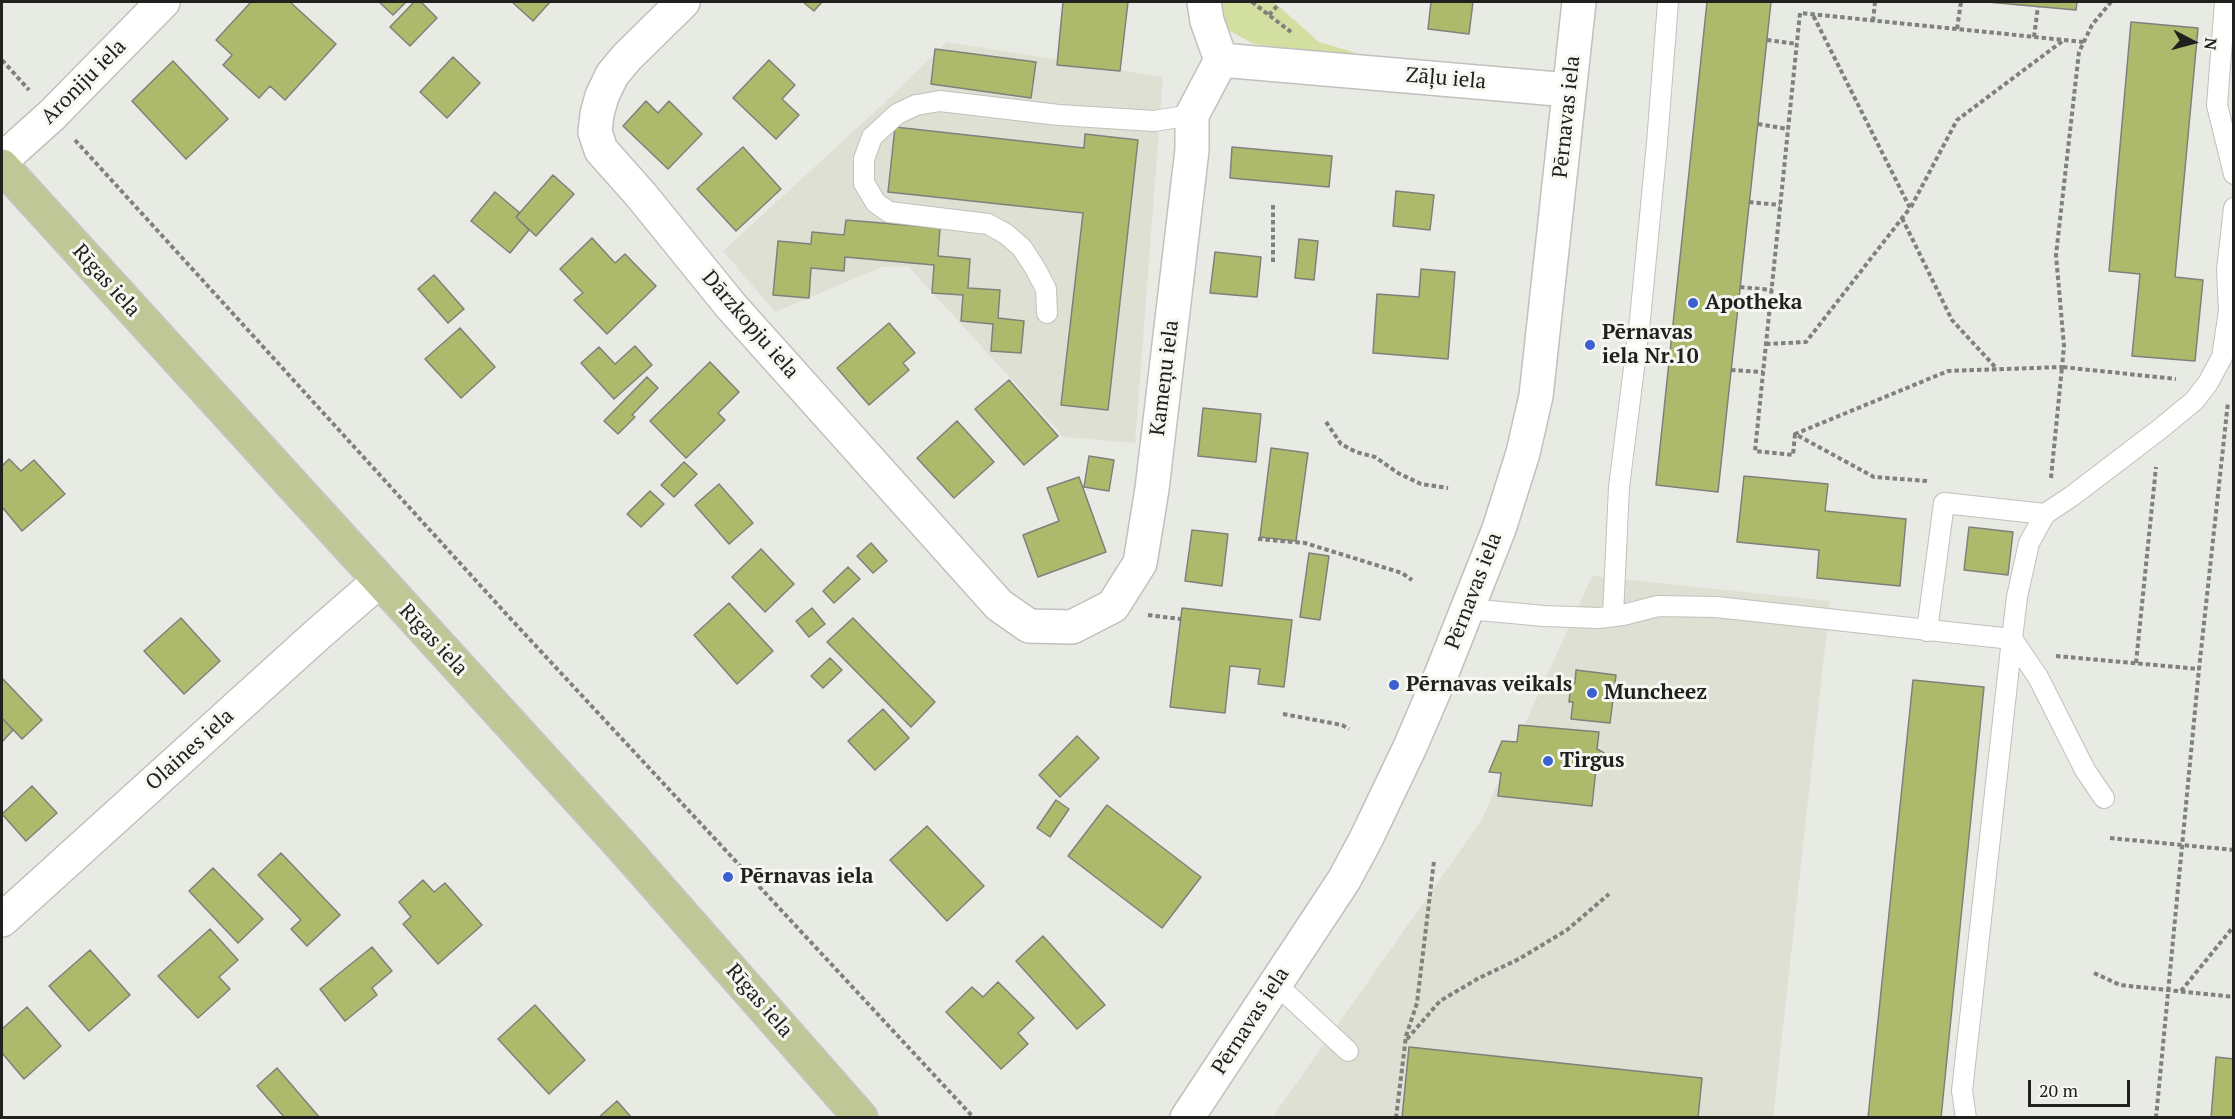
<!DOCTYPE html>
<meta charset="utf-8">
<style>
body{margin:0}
#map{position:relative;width:2235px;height:1119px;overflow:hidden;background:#e8eae4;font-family:"PT Serif",serif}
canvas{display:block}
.frame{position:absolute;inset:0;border:3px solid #20211f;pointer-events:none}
.north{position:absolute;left:2163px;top:12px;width:60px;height:60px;-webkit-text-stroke:4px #f6f7f1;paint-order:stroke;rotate:96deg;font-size:16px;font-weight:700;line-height:24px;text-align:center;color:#20211f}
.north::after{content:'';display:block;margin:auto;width:21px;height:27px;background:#20211f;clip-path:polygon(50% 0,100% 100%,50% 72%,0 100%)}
.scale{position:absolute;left:2028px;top:1080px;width:102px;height:27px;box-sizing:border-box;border:3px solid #20211f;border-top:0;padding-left:8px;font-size:18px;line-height:21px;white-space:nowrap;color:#20211f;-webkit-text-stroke:4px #f6f7f1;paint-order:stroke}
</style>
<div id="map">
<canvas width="2235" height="1119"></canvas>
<div class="frame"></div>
<div class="north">N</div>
<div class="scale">20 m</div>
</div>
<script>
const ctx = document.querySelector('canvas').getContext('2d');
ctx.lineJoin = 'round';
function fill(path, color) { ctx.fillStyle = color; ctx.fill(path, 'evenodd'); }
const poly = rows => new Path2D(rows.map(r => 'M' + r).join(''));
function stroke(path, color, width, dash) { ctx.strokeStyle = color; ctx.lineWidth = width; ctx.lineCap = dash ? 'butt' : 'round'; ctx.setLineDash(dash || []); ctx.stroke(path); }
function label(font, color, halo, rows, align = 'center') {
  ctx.font = font + ' "PT Serif",serif'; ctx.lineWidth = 6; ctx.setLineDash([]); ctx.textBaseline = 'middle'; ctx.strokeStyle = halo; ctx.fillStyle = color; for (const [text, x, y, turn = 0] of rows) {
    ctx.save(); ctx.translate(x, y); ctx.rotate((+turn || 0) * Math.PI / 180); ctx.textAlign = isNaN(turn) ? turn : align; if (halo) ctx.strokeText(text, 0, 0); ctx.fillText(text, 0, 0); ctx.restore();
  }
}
fill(poly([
 [947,42,1163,77,1135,443,1064,437,908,266,882,267,775,312,723,251,881,106],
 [1592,576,1830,601,1773,1117,1272,1118,1481,821]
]), '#dde0d3');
fill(poly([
 [1216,2,1274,2,1319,42,1356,53,1342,56,1254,44,1230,31,1219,17]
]), '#d3dea1');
const building = poly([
 [251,2,290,2,336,44,285,100,270,86,259,98,223,65,232,55,216,40,251,2],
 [379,2,406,2,393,15,379,2],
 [414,2,421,2,437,18,410,46,390,27,414,2],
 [512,2,550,2,533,21,512,2],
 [803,2,822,2,814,11,803,2],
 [1063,2,1128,2,1120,71,1057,65,1063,2],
 [1431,2,1473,2,1469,34,1428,29,1431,2],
 [1707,2,1771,2,1718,492,1656,485,1707,2],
 [1987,2,2077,2,2076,10,1987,2],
 [2131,22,2198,28,2175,277,2203,280,2195,361,2132,356,2140,274,2109,271,2131,22],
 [935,49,1036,62,1031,98,931,84,935,49],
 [453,57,480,83,447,118,420,92,453,57],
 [769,60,795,85,782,99,799,115,776,139,733,98,769,60],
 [173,61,228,119,186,159,132,101,173,61],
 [646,101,658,113,669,101,702,134,668,169,623,126,646,101],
 [895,127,1084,148,1085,134,1138,140,1108,410,1061,405,1083,213,888,192,895,127],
 [743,147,781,189,736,231,697,189,743,147],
 [1232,147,1332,156,1329,187,1230,178,1232,147],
 [553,175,574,194,536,236,516,217,553,175],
 [1396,191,1434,195,1430,230,1393,226,1396,191],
 [495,192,520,213,516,217,529,230,510,253,471,221,495,192],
 [846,220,940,228,938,256,970,259,968,288,1000,290,998,318,1024,321,1021,353,991,351,993,324,961,321,963,295,932,293,934,265,845,257,844,271,811,268,809,298,773,295,778,241,811,244,812,232,844,235,846,220],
 [592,238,615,263,625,254,656,286,607,334,574,300,583,293,560,269,592,238],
 [1299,239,1318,241,1314,280,1295,278,1299,239],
 [1215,252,1261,257,1257,297,1210,293,1215,252],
 [1421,269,1455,272,1448,359,1373,353,1377,294,1419,297,1421,269],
 [434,275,464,309,448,323,418,289,434,275],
 [889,323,915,353,903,363,909,370,869,405,837,368,889,323],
 [460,328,495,367,461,398,425,359,460,328],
 [635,346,652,365,614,399,581,363,599,347,615,364,635,346],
 [710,362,739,392,718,413,725,420,686,458,650,421,710,362],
 [647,377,658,388,632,415,635,417,618,434,604,421,647,377],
 [1009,380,1058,436,1024,465,975,409,1009,380],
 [1203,408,1261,414,1256,462,1198,456,1203,408],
 [957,421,994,462,954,498,917,458,957,421],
 [1271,448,1308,453,1296,541,1260,537,1271,448],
 [1089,456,1114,460,1109,491,1084,487,1089,456],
 [9,459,21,471,34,460,65,494,22,531,2,507,2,466,9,459],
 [684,462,697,474,674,497,661,485,684,462],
 [1744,476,1828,484,1825,511,1906,519,1900,586,1817,578,1819,550,1737,542,1744,476],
 [1079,477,1106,552,1038,577,1023,535,1059,521,1047,488,1079,477],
 [719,484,753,523,729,544,695,505,719,484],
 [650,491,664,504,641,527,627,514,650,491],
 [1969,527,2013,532,2008,575,1964,570,1969,527],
 [1192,530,1228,534,1222,586,1185,581,1192,530],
 [871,543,887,561,873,573,857,556,871,543],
 [761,549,794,584,765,612,732,577,761,549],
 [1309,553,1329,556,1320,620,1300,617,1309,553],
 [848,567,860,579,834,603,823,591,848,567],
 [729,603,773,651,737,684,694,635,729,603],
 [812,608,825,624,809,637,796,621,812,608],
 [1182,608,1292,620,1284,687,1258,684,1260,669,1230,666,1225,713,1170,707,1182,608],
 [181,618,220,661,184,694,144,651,181,618],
 [853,618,935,702,911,727,827,642,853,618],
 [830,658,842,670,823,688,811,676,830,658],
 [1576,670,1616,675,1610,723,1571,719,1573,702,1569,702,1571,683,1575,683,1576,670],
 [2,678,42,720,22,739,2,718,2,678],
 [1913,680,1984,687,1941,1118,1868,1118,1913,680],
 [883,709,909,738,875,770,848,741,883,709],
 [2,718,13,730,2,742,2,718],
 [1519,725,1599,732,1597,749,1604,753,1602,768,1596,769,1592,806,1498,796,1501,773,1489,772,1502,741,1517,742,1519,725],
 [1077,736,1099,758,1060,797,1039,775,1077,736],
 [32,786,57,813,26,841,2,814,32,786],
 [1056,800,1069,809,1050,837,1037,828,1056,800],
 [1107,805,1201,877,1162,928,1068,856,1107,805],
 [927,826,984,886,947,921,890,860,927,826],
 [281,853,340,915,307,946,291,929,301,920,258,875,281,853],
 [213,868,263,919,238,943,189,891,213,868],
 [423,880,434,892,445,883,482,925,438,964,403,924,411,917,399,902,423,880],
 [210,929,238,960,219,977,230,989,198,1018,158,976,210,929],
 [1043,936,1105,1005,1077,1029,1016,961,1043,936],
 [372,947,392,971,372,988,377,995,345,1021,320,989,372,947],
 [90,950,130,995,89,1031,49,986,90,950],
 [998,982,1034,1018,1018,1033,1028,1044,1001,1069,946,1012,972,987,983,997,998,982],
 [535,1005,585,1060,549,1094,498,1039,535,1005],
 [27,1007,61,1046,24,1079,2,1053,2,1029,27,1007],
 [1409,1047,1702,1078,1698,1118,1402,1118,1409,1047],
 [2216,1057,2234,1059,2234,1118,2211,1118,2216,1057],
 [277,1068,320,1118,285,1118,257,1086,277,1068],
 [617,1101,632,1118,598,1118,617,1101]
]);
fill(building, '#aeba6b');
stroke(building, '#7f807b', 1.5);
const service = poly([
 [2225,2,2217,105,2234,174],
 [1047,313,1046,289,1035,268,1022,248,1006,234,988,224,889,212,876,203,864,183,864,159,872,137,897,114,916,105,940,101,1059,115,1154,121,1192,115],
 [1468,609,1544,616,1599,618,1623,615,1658,606,1716,607,2012,639,1962,1091,1966,1118],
 [1613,616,1619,487,1640,320,1657,143,1668,2],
 [1927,631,1944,503,2045,514],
 [2104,798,2085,770,2038,677,2012,639,2017,597,2029,543,2045,514,2072,496,2160,429,2194,401,2208,383,2222,357,2229,311,2227,270,2234,208],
 [1275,983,1348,1051]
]);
const minor = poly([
 [683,2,627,57,612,75,602,96,597,114,595,132,601,150,641,195,731,306,999,605,1029,626,1072,627,1113,606,1140,563,1152,489,1192,150,1192,115,1221,60,1207,21,1204,2],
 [1221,60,1569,90],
 [2,160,52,115,163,2],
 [2,920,318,634,379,581],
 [1187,1118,1344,880,1366,839,1410,747,1441,675,1499,529,1523,453,1536,396,1579,2]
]);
const primary = poly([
 [2,166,620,844,861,1118]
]);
stroke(service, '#c0c1bc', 22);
stroke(minor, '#c0c1bc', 36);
stroke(primary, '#c5c5c5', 36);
stroke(poly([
 [1252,2,1291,32],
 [1269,15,1278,5],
 [1873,21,1875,2],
 [1957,29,1961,2],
 [2034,37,2038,6],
 [1767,40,1797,44],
 [2,60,29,90],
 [1758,124,1788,129],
 [75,140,509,617,974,1118],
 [1749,202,1780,205],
 [1273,205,1273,264],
 [1911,207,1957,120,2064,40],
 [1902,218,1952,320,1997,369],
 [1740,287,1772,290],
 [1766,344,1806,342,1910,208,1813,15],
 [1731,370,1763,372],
 [1326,422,1341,444,1356,452,1375,457,1398,473,1421,484,1448,488],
 [1795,434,1793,455,1755,451,1800,13,2084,42],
 [2051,478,2062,367,2176,379],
 [1927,481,1874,477,1795,434,1948,371,2062,367,2064,346,2056,255,2079,52,2092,25,2111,2],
 [1258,539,1305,543,1402,573,1412,580],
 [1148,615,1180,619],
 [2056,656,2199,669],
 [2136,663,2156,467],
 [1283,714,1342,725,1349,729],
 [2110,838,2234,850],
 [2094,973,2120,985,2234,997],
 [2181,991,2234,926],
 [1407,1039,1440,1001,1479,978,1519,959,1567,930,1609,894],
 [1396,1118,1406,1036,1417,1003,1434,861],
 [2156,1118,2199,669,2228,402]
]), '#7f817d', 4, [4.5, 3]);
stroke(service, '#fff', 20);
stroke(minor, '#fff', 33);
stroke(primary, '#c0c796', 33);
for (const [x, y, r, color] of [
 [1693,303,6,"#3a60d1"],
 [1590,345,6,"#3a60d1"],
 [1394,685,6,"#3a60d1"],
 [1592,693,6,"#3a60d1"],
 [1548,761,6,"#3a60d1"],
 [728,877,6,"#3a60d1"]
]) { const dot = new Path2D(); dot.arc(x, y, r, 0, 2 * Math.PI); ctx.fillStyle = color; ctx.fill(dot); stroke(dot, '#f6f7f1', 2); }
label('21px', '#20211f', '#f6f7f1', [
 ["Zāļu iela",1446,79,5],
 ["Aroniju iela",84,82,-45],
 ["Pērnavas iela",1567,117,-84],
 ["Rīgas iela",106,281,48],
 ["Dārzkopju iela",750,325,49],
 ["Kameņu iela",1165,378,-83],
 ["Pērnavas iela",1474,591,-69],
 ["Rīgas iela",433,640,47],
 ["Olaines iela",190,750,-42],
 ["Rīgas iela",759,1001,49],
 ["Pērnavas iela",1251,1021,-57]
]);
label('bold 21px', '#20211f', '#f6f7f1', [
 ["Apotheka",1705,303],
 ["Pērnavas",1602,333],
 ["iela Nr.10",1602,357],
 ["Pērnavas veikals",1406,685],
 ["Muncheez",1604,693],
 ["Tirgus",1560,761],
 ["Pērnavas iela",740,877]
], 'left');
</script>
